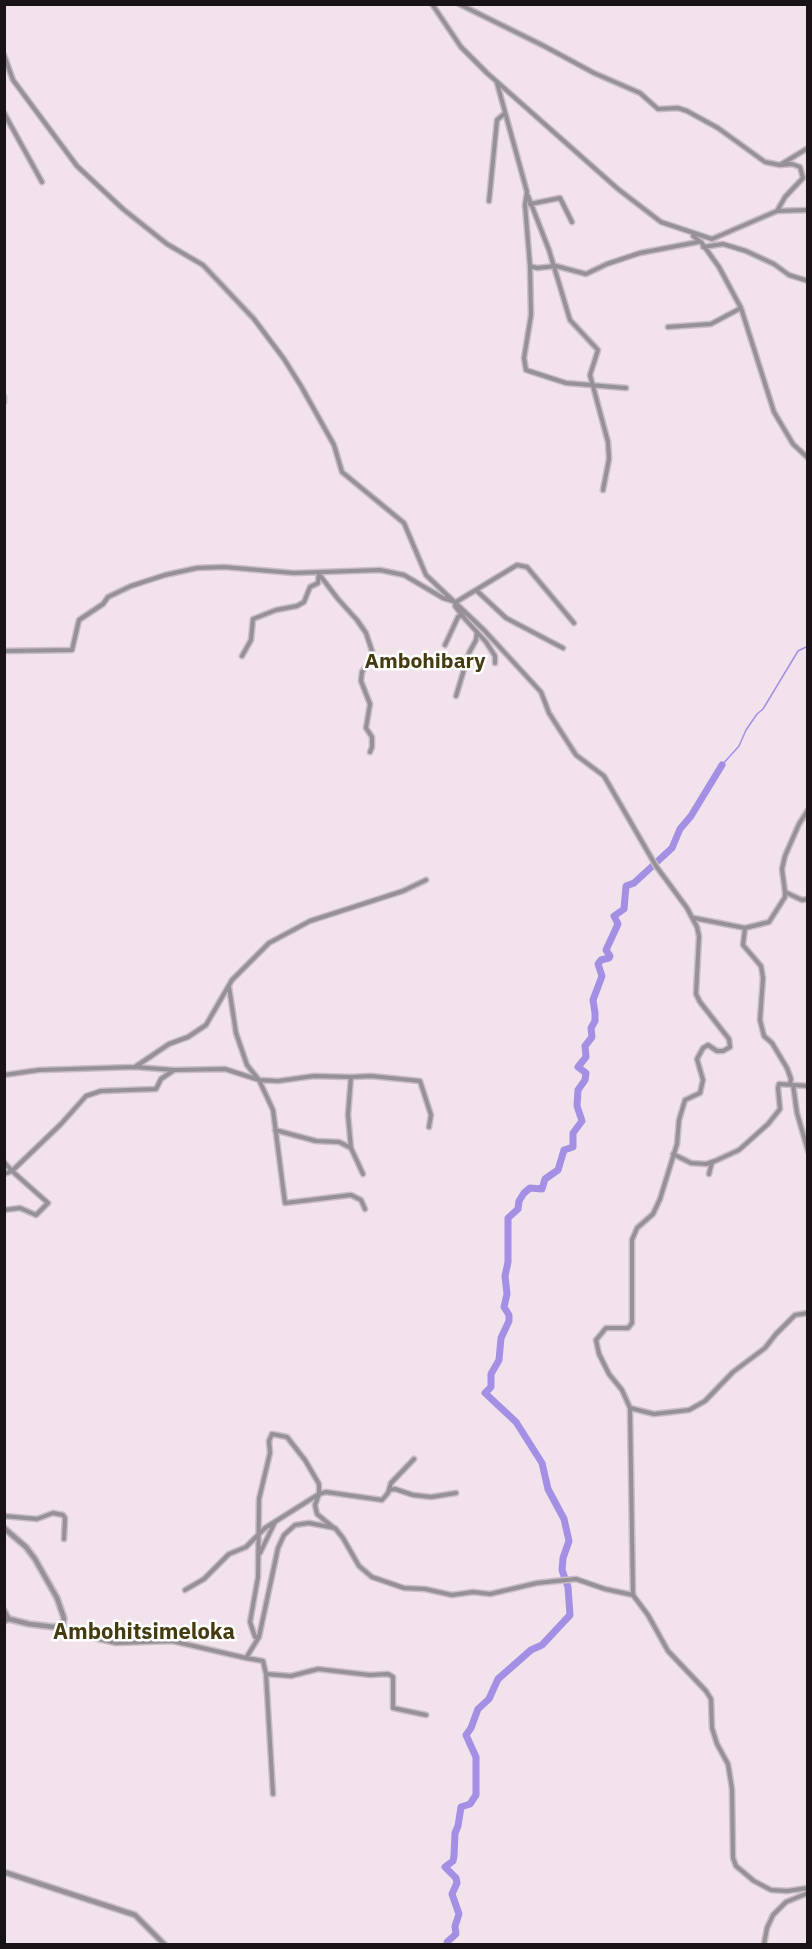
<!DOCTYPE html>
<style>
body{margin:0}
#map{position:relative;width:812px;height:1949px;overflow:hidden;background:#f1e2eb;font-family:"IBM Plex Sans",sans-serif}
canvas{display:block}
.frame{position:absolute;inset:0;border:6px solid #181317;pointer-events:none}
</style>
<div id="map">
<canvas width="812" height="1949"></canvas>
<div class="frame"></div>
</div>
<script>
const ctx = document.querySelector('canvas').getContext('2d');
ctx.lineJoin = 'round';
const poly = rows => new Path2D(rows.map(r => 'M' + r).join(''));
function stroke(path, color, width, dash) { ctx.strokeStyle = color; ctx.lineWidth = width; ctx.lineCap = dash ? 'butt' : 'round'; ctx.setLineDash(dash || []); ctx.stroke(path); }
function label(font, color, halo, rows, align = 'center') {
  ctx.font = font + ' "IBM Plex Sans",sans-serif'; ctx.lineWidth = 5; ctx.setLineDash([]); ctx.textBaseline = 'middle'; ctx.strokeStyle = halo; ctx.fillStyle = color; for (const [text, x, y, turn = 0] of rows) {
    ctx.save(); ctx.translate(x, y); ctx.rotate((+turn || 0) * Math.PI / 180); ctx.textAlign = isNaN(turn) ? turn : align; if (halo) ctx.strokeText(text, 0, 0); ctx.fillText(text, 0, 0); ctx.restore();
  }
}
stroke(poly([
 [722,765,739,746,746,730,757,714,763,709,798,651,808,646]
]), '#a390e5', 1.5);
stroke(poly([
 [448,1944,447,1942,456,1934,455,1926,459,1914,452,1894,457,1883,456,1878,445,1867,453,1861,454,1856,455,1833,458,1826,461,1807,470,1804,476,1795,476,1757,466,1735,471,1728,478,1709,489,1699,498,1679,531,1650,542,1645,570,1615,568,1587,562,1570,563,1558,569,1541,564,1519,548,1489,542,1463,516,1422,485,1393,491,1387,491,1374,499,1360,501,1338,509,1321,509,1315,504,1307,507,1294,505,1276,508,1262,508,1218,518,1209,519,1201,524,1193,530,1188,542,1189,545,1179,558,1170,564,1150,573,1147,573,1133,582,1121,577,1106,578,1090,585,1080,586,1073,578,1067,586,1057,585,1046,592,1037,591,1028,595,1021,595,1013,593,1000,602,976,598,964,601,960,609,958,610,956,606,950,618,924,614,916,624,909,626,886,634,883,672,848,680,829,691,816,722,765]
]), '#a390e5', 7);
const minor = poly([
 [432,4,461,47,487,73,618,189,661,222,712,239,777,211,785,197,803,178,800,167,792,164,780,165],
 [459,4,544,46,594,73,640,93,658,109,678,108,687,111,718,128,765,162,780,165,808,148],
 [4,55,13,80,77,166,123,209,167,244,203,265,254,319,284,359,301,386,334,445,342,472,404,523,426,575,484,630,541,692,549,713,576,755,604,776,656,866,687,908,697,927,699,936,696,994,700,1002,729,1039,730,1047,723,1051,717,1051,708,1045,703,1048,697,1059,703,1080,700,1093,685,1100,679,1120,677,1144,660,1199,653,1214,637,1228,632,1240,632,1323,628,1328,606,1328,596,1340,599,1354,609,1374,622,1390,630,1408,633,1595,648,1615,668,1651,706,1691,711,1699,712,1728,717,1744,728,1764,732,1789,733,1858,736,1866,754,1881,771,1890,787,1891,808,1888],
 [497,83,527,192,525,205,530,266,531,315,524,358,526,370,566,383,626,388],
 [4,113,42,182],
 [528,196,549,250,570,320,598,350,590,375,608,442,609,459,603,490],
 [489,201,497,120,504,114],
 [530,204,560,198,572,222],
 [777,211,808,210],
 [693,236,701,242,719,267,741,308,774,412,793,444,808,458],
 [703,247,723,244,746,251,774,264,789,275,808,281],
 [530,266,537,268,556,266,586,274,607,264,640,253,698,242],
 [668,327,711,324,741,308],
 [4,397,4,402],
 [319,574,338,599,357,620,366,633,372,651,371,659,362,672,361,681,370,704,366,728,372,737,372,747,370,752],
 [476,590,506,618,563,648],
 [456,602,455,606,466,620,486,642,495,656,495,663],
 [445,645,458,617,462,615],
 [4,651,72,650,79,620,103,604,108,597,131,586,165,575,197,568,224,567,294,573,380,570,404,575,443,598,456,602,517,565,527,567,574,623],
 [242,656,251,640,253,619,276,610,297,606,304,602,310,587,318,583,319,573],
 [456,696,469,653,476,640,477,632],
 [785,892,782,869,785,856,799,824,808,810],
 [694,918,745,928,769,922,785,897,785,892,802,900,808,899],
 [745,928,743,945,761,966,763,978,760,1020,764,1036,772,1043,787,1068,791,1079,790,1084],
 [229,987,236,1033,247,1065,259,1080,273,1110,285,1203,351,1195,361,1200,365,1209],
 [135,1067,169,1044,188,1037,206,1025,232,980,269,943,310,921,403,891,426,880],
 [4,1075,39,1070,135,1067,174,1070,225,1069,259,1080,278,1081,314,1076,351,1077],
 [793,1085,797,1113,808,1151],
 [275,1130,316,1141,339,1142,351,1148,363,1174],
 [351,1148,348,1115,351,1077,371,1076,420,1081,431,1115,429,1127],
 [673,1154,691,1163,706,1164,715,1161,739,1150,768,1124,780,1109,778,1088,779,1084,808,1086],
 [4,1162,12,1171,4,1174],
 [709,1174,712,1162],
 [4,1210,20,1208,36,1215,48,1203,12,1171,61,1124,86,1096,101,1091,156,1089,161,1079,174,1070],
 [630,1408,654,1414,689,1410,705,1401,733,1372,765,1348,776,1334,795,1315,808,1313],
 [389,1490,395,1489,413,1495,431,1497,456,1493],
 [4,1516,37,1519,53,1513,63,1515,65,1518,64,1539],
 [260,1553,275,1522],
 [185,1590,204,1579,229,1554,246,1547,265,1528,319,1494,326,1492,382,1500,388,1493,391,1483,414,1459],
 [4,1610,9,1619],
 [63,1625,68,1632,116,1643,172,1641,246,1658,259,1637,278,1548,284,1535,295,1525,309,1523,335,1528,343,1538,359,1566,372,1577,404,1588,425,1589,452,1595,473,1592,490,1594,537,1583,576,1579,605,1589,633,1595],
 [259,1637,255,1637,250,1622,258,1577,259,1499,270,1453,269,1441,272,1434,287,1437,305,1460,319,1484,319,1494,315,1505,317,1514,334,1528],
 [246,1658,263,1661,266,1674,291,1676,318,1669,370,1675,388,1674,393,1677,393,1708,426,1715],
 [266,1674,273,1794],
 [764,1944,767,1928,773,1915,786,1902,808,1893]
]);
const tertiary = poly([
 [4,1528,26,1547,35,1559,57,1598,64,1618,63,1625,54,1627,29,1624,9,1619,4,1621],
 [4,1872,135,1915,164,1944]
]);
stroke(minor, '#cabdc5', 7);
stroke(tertiary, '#cabdc5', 8);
stroke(minor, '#959197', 4);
stroke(tertiary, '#959197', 4.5);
label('bold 21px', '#443b11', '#fff', [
 ["Ambohibary",425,662]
]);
label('bold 22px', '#443b11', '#fff', [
 ["Ambohitsimeloka",144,1633]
]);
</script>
